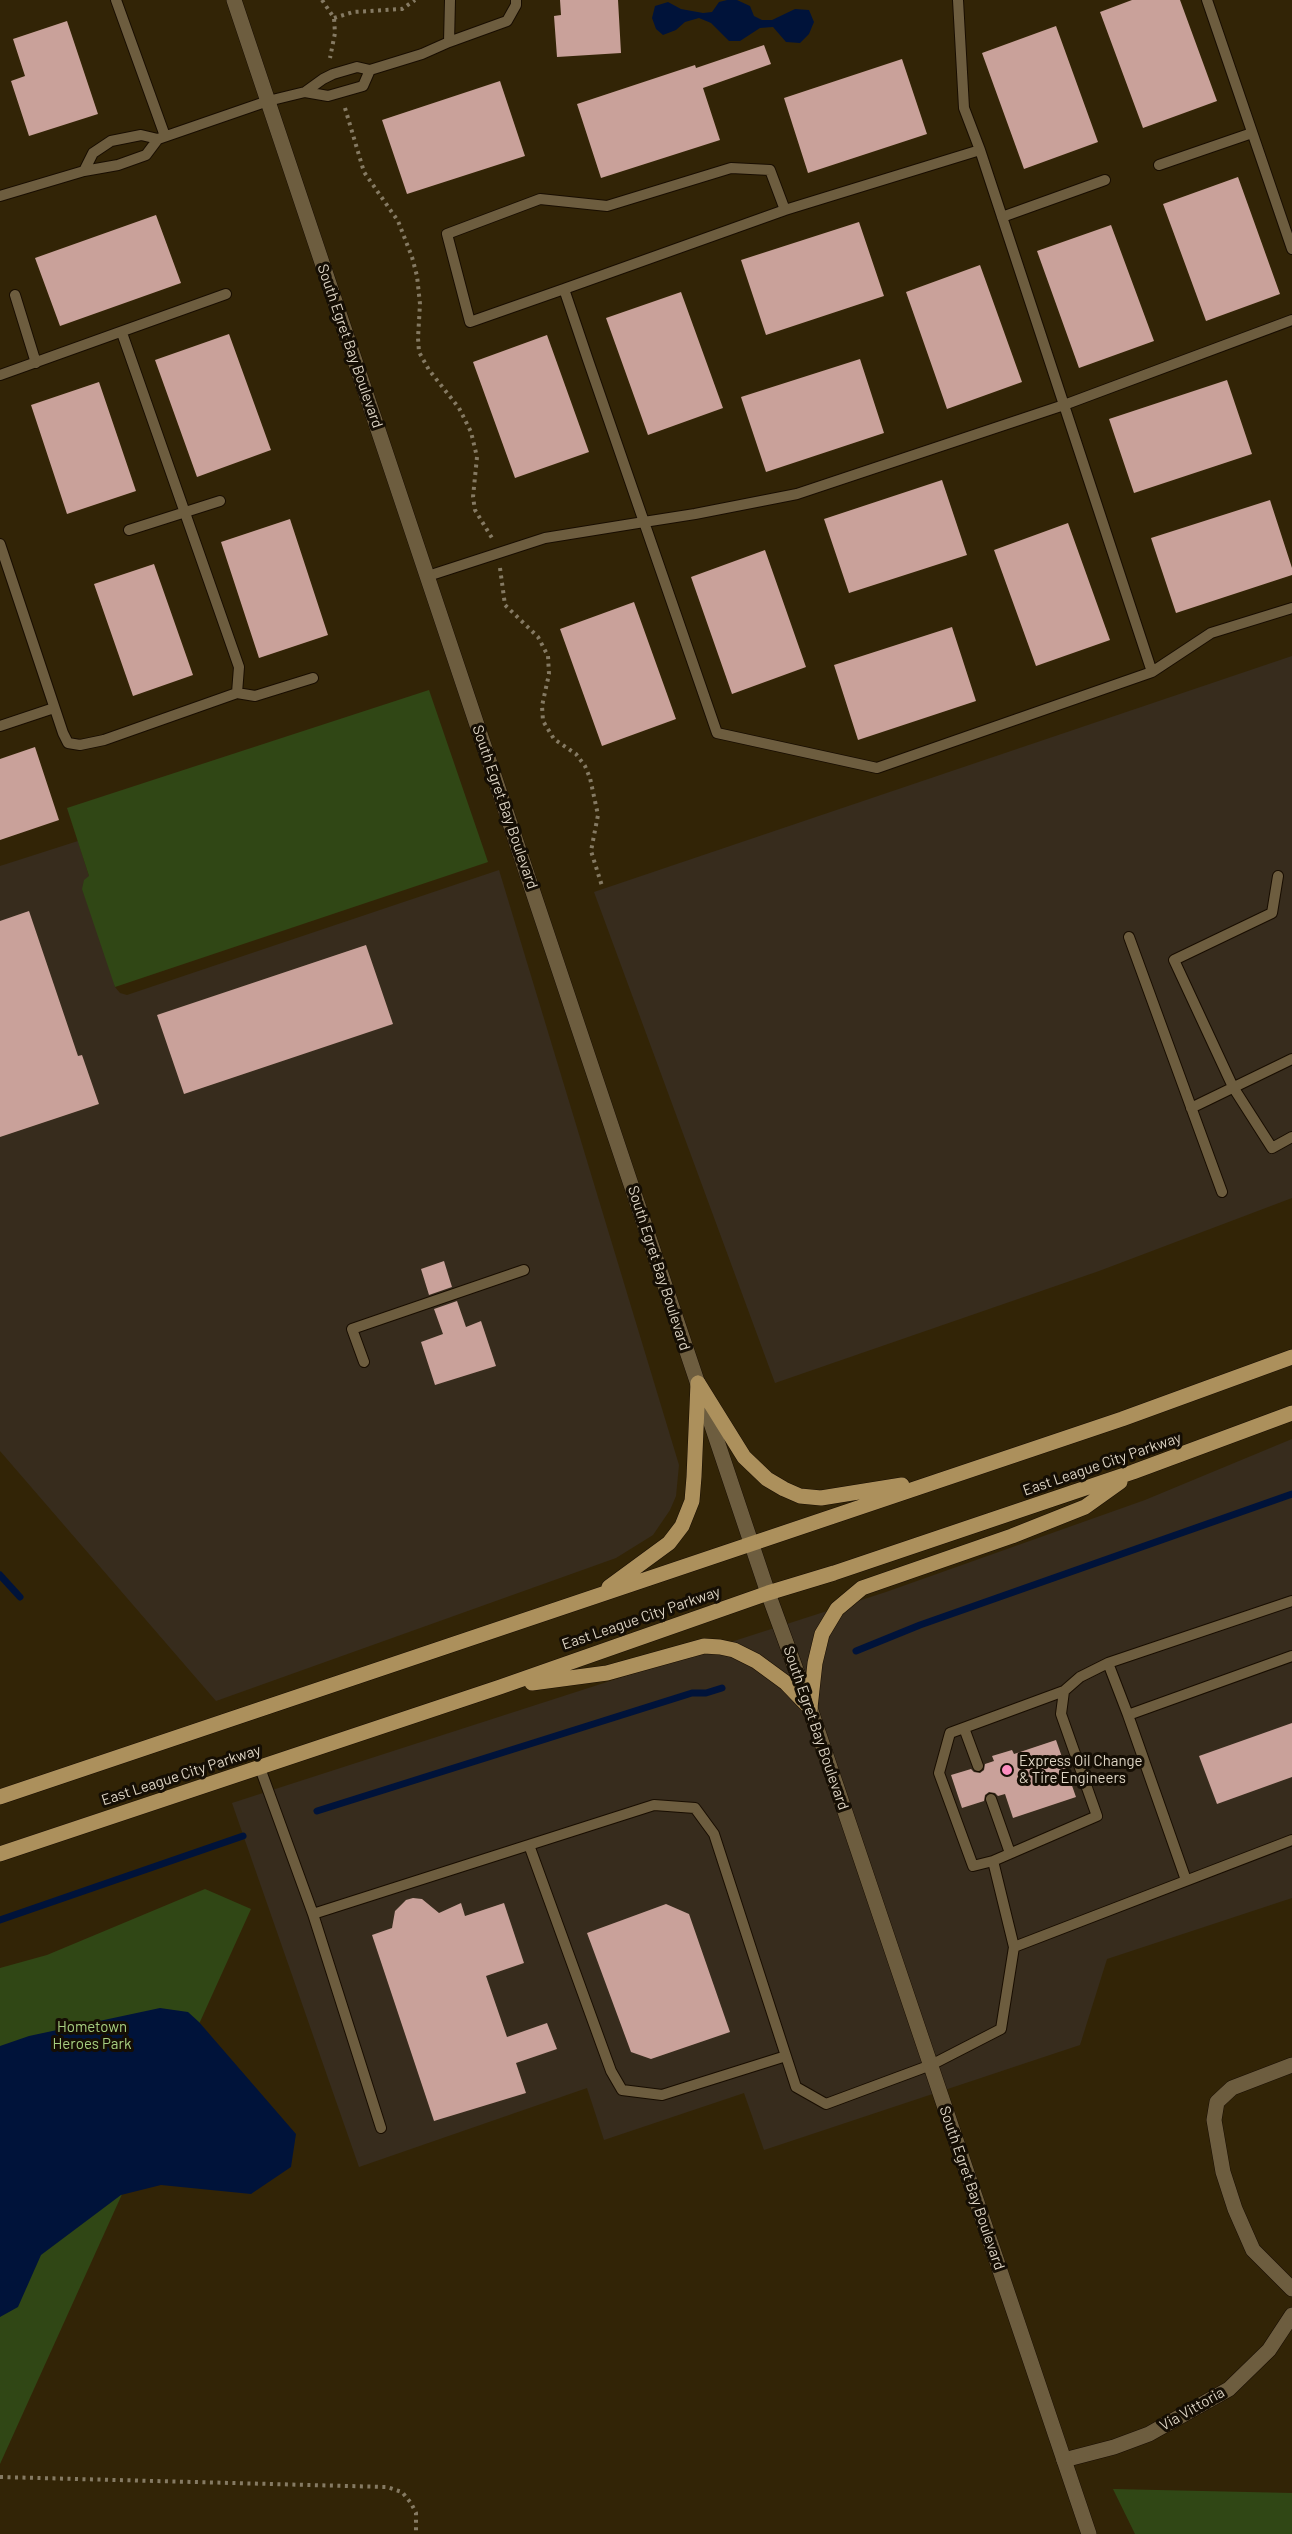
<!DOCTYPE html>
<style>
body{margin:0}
canvas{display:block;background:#322406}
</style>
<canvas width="1292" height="2534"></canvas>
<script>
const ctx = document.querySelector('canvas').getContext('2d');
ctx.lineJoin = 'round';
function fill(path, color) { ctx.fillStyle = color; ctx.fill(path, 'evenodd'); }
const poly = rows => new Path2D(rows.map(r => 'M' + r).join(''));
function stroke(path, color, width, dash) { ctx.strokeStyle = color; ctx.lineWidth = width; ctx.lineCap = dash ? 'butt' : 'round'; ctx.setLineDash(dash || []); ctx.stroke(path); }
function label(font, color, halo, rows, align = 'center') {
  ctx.font = font + ' Barlow,sans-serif'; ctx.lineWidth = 6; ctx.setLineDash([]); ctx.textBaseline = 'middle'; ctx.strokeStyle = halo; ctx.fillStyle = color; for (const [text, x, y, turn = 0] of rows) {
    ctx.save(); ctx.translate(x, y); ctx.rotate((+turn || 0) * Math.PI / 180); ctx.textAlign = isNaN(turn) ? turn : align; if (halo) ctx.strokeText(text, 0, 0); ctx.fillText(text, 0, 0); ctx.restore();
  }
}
fill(poly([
 [1292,656,1292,1198,1099,1271,775,1383,594,892],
 [78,841,89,876,115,987,120,993,127,995,499,870,679,1465,676,1496,670,1510,653,1535,616,1558,216,1701,0,1451,0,866],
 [1292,1439,1292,1898,1107,1959,1080,2045,764,2150,744,2093,604,2140,587,2088,359,2167,232,1803,886,1592,1145,1500]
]), '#372c1d');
fill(poly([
 [429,690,488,862,115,987,82,889,84,880,89,876,67,808],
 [205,1889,251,1909,0,2464,0,1968,47,1955],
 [1113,2489,1292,2493,1292,2534,1135,2534]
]), '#304715');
fill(poly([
 [727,0,737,0,750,6,754,16,762,20,772,20,795,9,809,10,814,22,809,34,800,43,786,42,773,27,760,28,740,41,729,41,711,23,699,18,685,22,676,30,663,35,656,29,652,18,655,6,668,2,681,9,703,13,712,12,719,2],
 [160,2008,188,2012,199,2022,296,2134,291,2167,251,2194,161,2185,121,2195,41,2255,18,2307,0,2317,0,2046,29,2036]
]), '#00133a');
stroke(poly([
 [0,1575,20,1597],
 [856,1651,920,1625,1292,1494],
 [317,1811,692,1693,706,1693,722,1688],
 [0,1920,243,1836]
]), '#00133a', 7);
fill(poly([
 [560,0,618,0,621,53,557,57,554,16,561,15],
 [1132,0,1180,0,1217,101,1143,128,1100,12],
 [67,21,98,114,29,136,11,81,25,76,13,39],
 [1056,26,1098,142,1024,169,982,53],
 [764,45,771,64,703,88,720,140,601,178,577,104,695,65,696,68],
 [902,59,927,134,808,173,784,98],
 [500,81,525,156,407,194,382,120],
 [1238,177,1280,294,1206,321,1163,204],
 [156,215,181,283,60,326,35,258],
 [859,222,884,296,766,335,741,260],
 [1111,225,1154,341,1079,368,1037,251],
 [980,265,1022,382,947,409,906,292],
 [681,292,723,408,648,435,606,318],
 [229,334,271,450,197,477,155,360],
 [547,335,589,452,515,478,473,362],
 [860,359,884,433,766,472,741,397],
 [1227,380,1252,454,1134,493,1109,419],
 [99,382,136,491,67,514,31,405],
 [942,480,967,555,849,593,824,519],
 [1270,500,1292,568,1292,575,1176,613,1151,538],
 [290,519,328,635,259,658,221,542],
 [1068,523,1110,640,1036,666,994,550],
 [765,550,806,667,732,694,691,577],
 [154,564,193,675,133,696,94,584],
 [634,602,676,719,602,746,560,629],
 [952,627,976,701,858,740,834,665],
 [35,747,59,820,0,840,0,759],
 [29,911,78,1056,82,1055,99,1104,0,1137,0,921],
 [366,945,393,1024,184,1094,157,1015],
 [444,1261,452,1287,429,1295,421,1269],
 [457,1301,466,1327,481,1321,496,1366,435,1385,421,1342,443,1334,434,1309],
 [1292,1723,1292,1777,1217,1804,1199,1756],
 [1056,1740,1076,1797,1013,1818,1005,1794,998,1796,995,1793,989,1792,985,1795,984,1801,962,1808,951,1775,971,1769,974,1772,980,1773,984,1770,985,1764,994,1761,992,1756,1012,1750,1014,1754],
 [413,1898,422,1899,439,1913,461,1903,465,1916,504,1903,524,1963,486,1976,507,2037,547,2023,557,2049,516,2063,526,2093,434,2121,372,1935,392,1928,395,1911,406,1900],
 [666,1904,689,1914,730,2032,651,2059,631,2052,587,1933]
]), '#c9a19a');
const service = poly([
 [116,0,165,136],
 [958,0,964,108,980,150],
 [1207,0,1292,249],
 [449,42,507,21,516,5,516,0],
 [305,92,323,79,333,74,357,67,370,70,422,54,449,42,450,0],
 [1159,165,1252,133],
 [84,171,93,153,111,141,141,135,158,139],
 [0,196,84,171,118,165,146,155,158,139,268,101,305,92,328,96,363,86,370,70],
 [1002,217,1105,180],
 [564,289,785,210],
 [15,295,36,363],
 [0,375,226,294],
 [129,530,220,501],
 [0,544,63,733,68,743,80,745,104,740,237,693,239,667,122,333],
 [428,576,545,538,644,522,695,514,797,494,1064,405,980,150,785,210,770,170,731,168,607,206,540,199,447,234,470,322,564,289,588,360,644,522,717,733,877,768,1152,672,1211,633,1292,608],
 [1152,672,1064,405,1292,320],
 [237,693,255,696,313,678],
 [0,726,54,708],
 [1278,876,1272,913,1174,960,1233,1087,1272,1148,1292,1137],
 [1129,937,1222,1192],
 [1191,1108,1292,1059],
 [364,1362,352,1329,524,1270],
 [1108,1663,1128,1715],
 [964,1728,978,1766],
 [260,1768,313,1914,654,1805,695,1808,714,1834,796,2087,826,2104,931,2065,1001,2029,1014,1947,1292,1840],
 [991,1799,1010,1853],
 [529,1845,611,2071,622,2090,662,2095,786,2056],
 [993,1861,973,1866,939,1773,950,1733,1064,1691],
 [1186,1880,1128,1715,1292,1656],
 [313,1914,381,2128],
 [1014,1947,993,1861,1097,1816,1061,1714,1064,1691,1080,1677,1108,1663,1292,1601]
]);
const minor = poly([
 [1292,2065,1232,2088,1217,2102,1214,2120,1223,2172,1235,2209,1253,2250,1292,2289],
 [1064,2460,1114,2447,1149,2434,1229,2389,1269,2350,1292,2315]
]);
const secondary = poly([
 [234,0,768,1593,810,1708,1089,2534]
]);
const primary = poly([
 [698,1383,744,1457,767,1479,784,1489,800,1496,821,1498,902,1485],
 [609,1587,669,1543,682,1526,692,1501,694,1477,698,1383],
 [532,1683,607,1673,704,1646,720,1647,734,1650,756,1661,786,1683,810,1708],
 [810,1708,815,1663,822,1634,837,1609,862,1588,1012,1536,1085,1507,1120,1482],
 [0,1797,1122,1419,1292,1357],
 [0,1854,500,1687,768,1593,834,1573,1133,1472,1292,1413]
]);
stroke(service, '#180d00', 12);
stroke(minor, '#180d00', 16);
stroke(secondary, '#180d00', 16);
stroke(primary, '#180d00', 16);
stroke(poly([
 [322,0,334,18,335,33,330,58],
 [334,18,353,12,402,9,415,0],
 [345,108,364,172,398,221,412,257,417,276,420,304,418,338,419,352,429,370,459,408,471,432,477,457,473,497,475,510,492,538],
 [500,568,505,605,538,637,548,656,549,674,542,706,543,721,554,739,576,754,585,766,590,778,598,815,591,851,602,886],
 [0,2477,387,2487,402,2492,411,2503,416,2513,416,2534]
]), '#857a63', 4, [3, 4.5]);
stroke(service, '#6d5d3f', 10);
stroke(minor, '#6d5d3f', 15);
stroke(secondary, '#6d5d3f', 15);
stroke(primary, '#ac905c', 15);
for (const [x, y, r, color] of [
 [1007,1770,6,"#fd8ec0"]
]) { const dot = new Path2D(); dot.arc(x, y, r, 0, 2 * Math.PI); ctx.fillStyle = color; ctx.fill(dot); stroke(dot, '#150e04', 2); }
label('15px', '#ddd4c4', '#150e04', [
 ["South Egret Bay Boulevard",350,346,71],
 ["South Egret Bay Boulevard",505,807,71],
 ["South Egret Bay Boulevard",659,1268,72],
 ["East League City Parkway",1102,1464,-19],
 ["East League City Parkway",641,1618,-19],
 ["South Egret Bay Boulevard",816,1728,71],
 ["East League City Parkway",181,1775,-18],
 ["South Egret Bay Boulevard",972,2188,71],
 ["Via Vittoria",1192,2409,-30]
]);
label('15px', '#ddd4c4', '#150e04', [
 ["Express Oil Change",1019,1761],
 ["& Tire Engineers",1019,1778]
], 'left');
label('15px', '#a7cf81', '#150e04', [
 ["Hometown",92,2027],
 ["Heroes Park",92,2044]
]);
</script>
